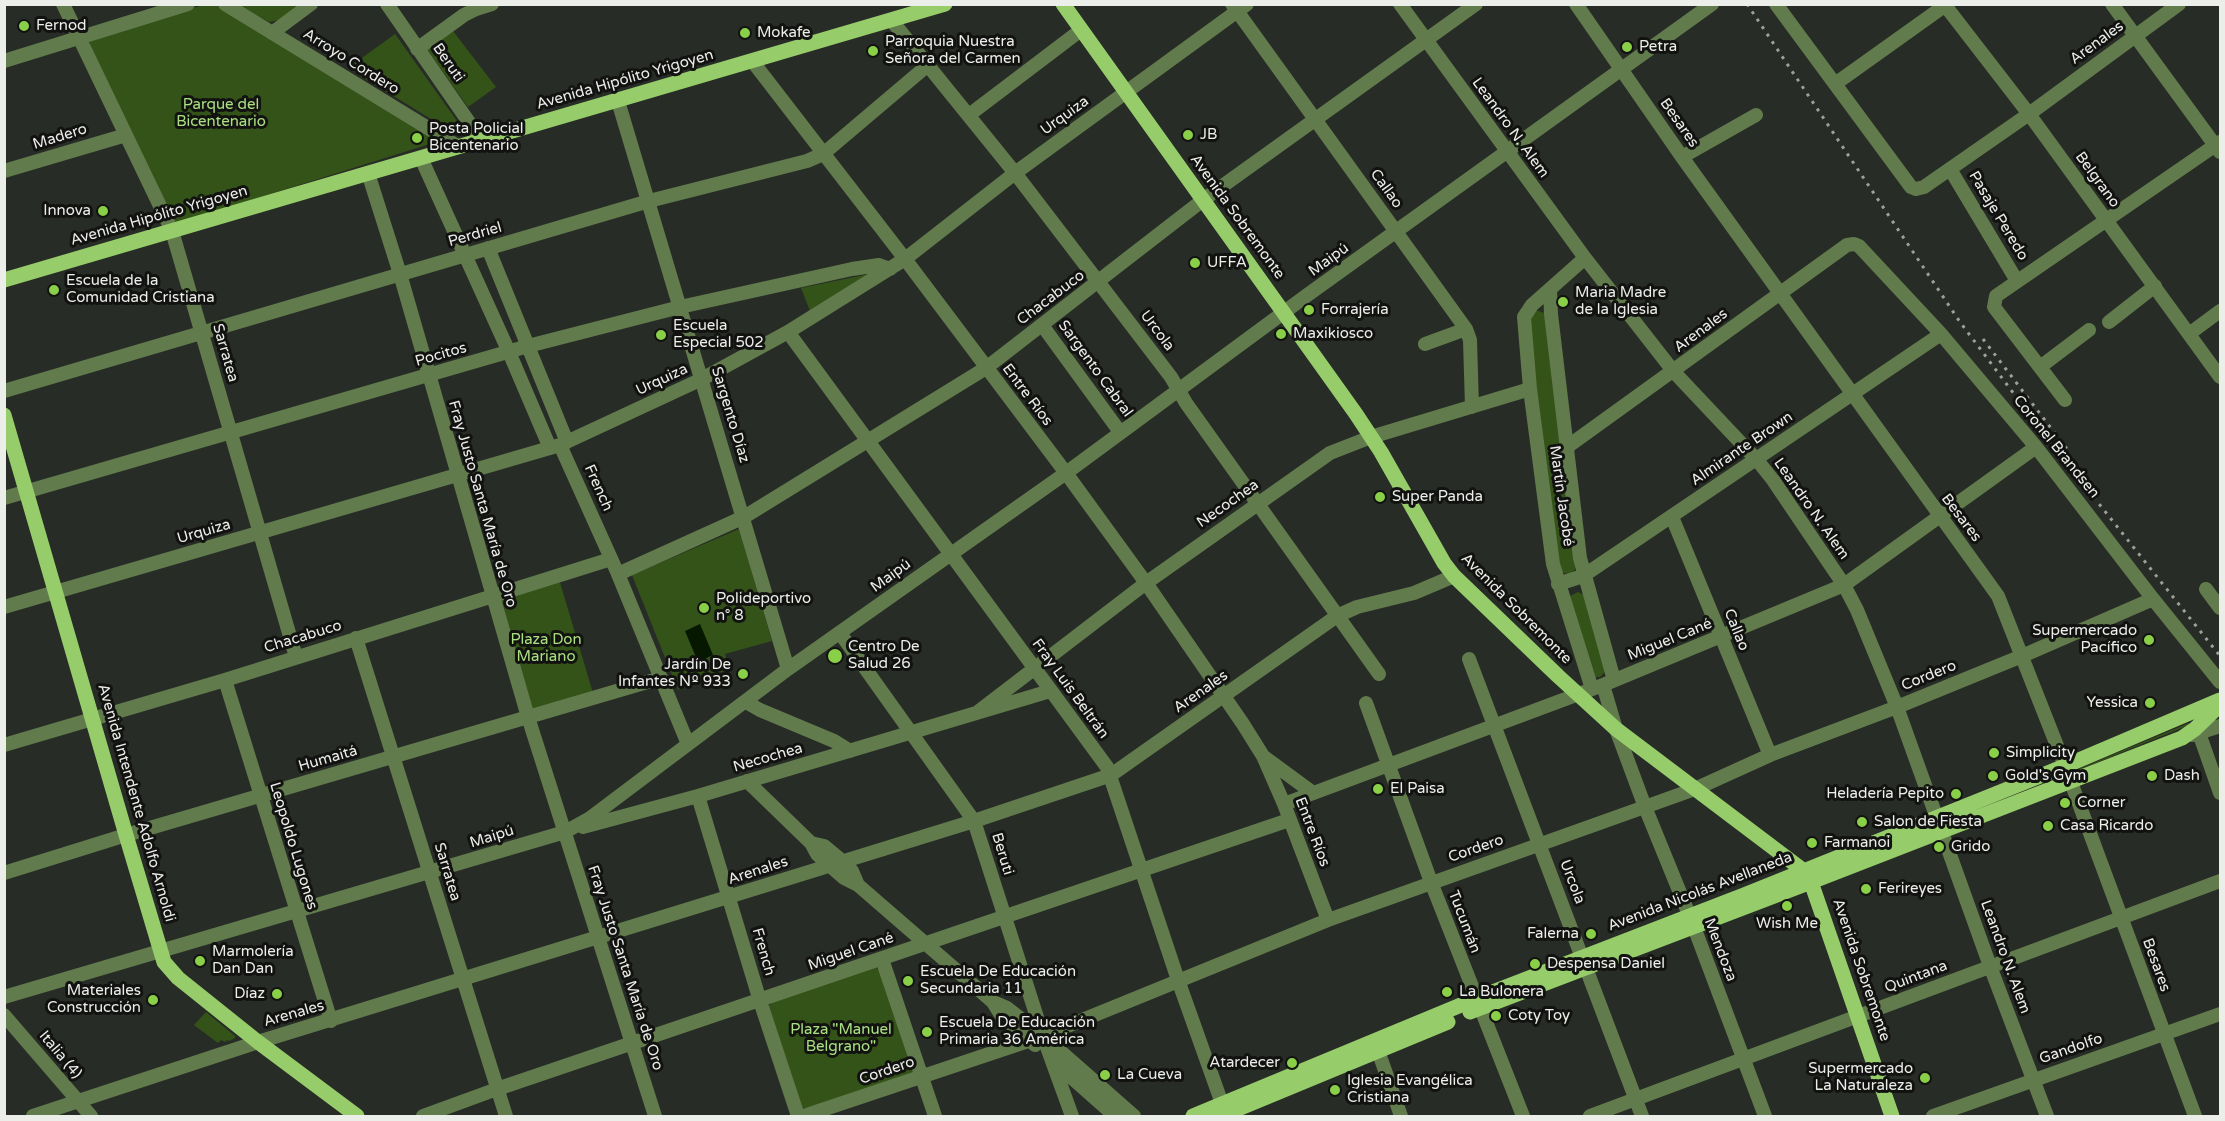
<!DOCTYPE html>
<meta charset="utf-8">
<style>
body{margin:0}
#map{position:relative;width:2225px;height:1121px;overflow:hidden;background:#282c26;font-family:"Varela Round",sans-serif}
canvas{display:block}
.frame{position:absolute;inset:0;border:6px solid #eceeea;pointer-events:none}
</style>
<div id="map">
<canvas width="2225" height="1121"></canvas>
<div class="frame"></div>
</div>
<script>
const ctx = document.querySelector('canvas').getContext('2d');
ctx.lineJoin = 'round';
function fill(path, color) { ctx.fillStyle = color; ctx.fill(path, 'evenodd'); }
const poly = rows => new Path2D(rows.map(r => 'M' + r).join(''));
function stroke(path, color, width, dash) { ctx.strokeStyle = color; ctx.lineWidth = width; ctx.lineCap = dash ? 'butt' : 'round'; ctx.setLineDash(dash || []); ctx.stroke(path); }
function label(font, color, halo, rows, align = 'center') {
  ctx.font = font + ' "Varela Round",sans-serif'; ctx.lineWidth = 6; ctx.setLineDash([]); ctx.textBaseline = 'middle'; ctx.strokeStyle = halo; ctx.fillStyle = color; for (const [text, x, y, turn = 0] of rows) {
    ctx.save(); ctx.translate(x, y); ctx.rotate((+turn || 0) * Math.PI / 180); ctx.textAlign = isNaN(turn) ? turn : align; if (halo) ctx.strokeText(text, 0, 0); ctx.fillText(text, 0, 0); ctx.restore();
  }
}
fill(poly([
 [299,4,280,20,269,22,237,5],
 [203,5,216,5,434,137,436,142,175,224,89,44,91,40,95,37],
 [453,31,496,87,468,107,428,51,428,49],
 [395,34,462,128,462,133,457,135,348,68],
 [874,273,810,311,801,288],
 [1535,310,1545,313,1576,566,1575,570,1569,574,1560,572,1535,395,1529,316],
 [739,529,772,641,725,654,729,669,678,690,632,575],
 [559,579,593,693,532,710,500,601,502,597],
 [1578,592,1584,595,1606,671,1600,677,1594,677,1568,597],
 [2189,723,2189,725,2076,771,2076,770],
 [876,967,880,972,913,1073,809,1109,802,1108,768,1010,769,1005,774,1001],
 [206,1012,235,1036,235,1038,229,1041,227,1040,225,1042,221,1040,218,1043,194,1025]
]), '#345318');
fill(poly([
 [700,624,713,655,698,662,685,631]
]), '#071800');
stroke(poly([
 [63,4,172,231,296,657],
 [225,4,459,147],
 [387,4,482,141],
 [1232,4,1466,329,1470,340,1472,407],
 [1400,4,1585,258,1674,372,1757,460,1773,480,1844,585,1857,610,1897,707,1990,966,2047,1116],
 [1576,4,1682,157,1998,596,2065,766,2195,1116],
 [1776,4,1911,187,1916,189,1924,187,2029,114,2179,4],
 [1944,4,2029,114,2220,377],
 [2112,4,2220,152],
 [892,21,1015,173,1171,377,1186,403,1379,674],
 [272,33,311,4],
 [417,49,464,15,476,9,492,4],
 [4,61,188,4],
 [753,62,905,259,1066,473,1146,583,1243,724,1263,756,1284,804,1328,920],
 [1835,84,1947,4],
 [618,101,788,669],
 [969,115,1081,30],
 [1682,157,1756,115],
 [421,158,509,352,550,448],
 [1950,169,2017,281],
 [4,171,126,135],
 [368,173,400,274,528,717,655,1116],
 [488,248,567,442],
 [1585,258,1532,305,1524,317,1530,389,1553,564,1592,689],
 [1550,290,1551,314,1580,558,1614,680],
 [2109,322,2155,286],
 [1042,325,1120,432],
 [788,332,1107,767,1178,980,1225,1112],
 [2189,334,2220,311],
 [1425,344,1466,329],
 [2040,367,2089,330],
 [4,391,649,201,807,161,823,154,928,65],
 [2065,400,1994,307,1996,296,2220,142],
 [560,445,618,574,688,744],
 [1567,447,1847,245,1854,244,1859,246,1941,334,2036,447,2153,599,2220,682],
 [4,498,528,346,680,307,852,269,879,265,890,269],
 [1672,517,1770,755],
 [618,574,744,517,986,368,1203,200,1476,4],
 [1558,584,1583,576,1941,334],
 [2206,589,2220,608],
 [4,607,560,445,702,379,788,332,905,259,1015,173,1247,4],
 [840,633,974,821,1043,1036,1072,1116],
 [356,638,506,1116],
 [1469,659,1642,1116],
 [225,680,331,1021],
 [1603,685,1616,729,1645,807,1694,927,1765,1116],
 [746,702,760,710,834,741,850,751],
 [1366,703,1431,882,1523,1116],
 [979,711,1146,583,1330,453,1371,437,1530,389],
 [2199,733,2220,793],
 [2192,735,2220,726],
 [4,745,225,680,611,559],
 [1264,757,1313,793],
 [747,781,811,843,817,854,829,865,844,878,858,885,993,1002,1007,1008,1043,1036,1134,1116],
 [698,796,760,1001,798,1116],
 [1284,804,1603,685,1844,585,2036,447],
 [583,827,698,796,1050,691],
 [811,843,824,846,842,861,852,871,858,885],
 [4,873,126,835,661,678],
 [882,959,935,1116],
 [4,997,565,832,590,818,788,669,1066,473,1306,296,1712,4],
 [993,1002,1001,1015,1035,1045],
 [4,1015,91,1116],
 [1375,1042,1401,1116],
 [1054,1062,1115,1116],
 [33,1116,258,1042,974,821,1111,775,1337,616,1357,607,1414,593,1454,576],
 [423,1116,497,1089,1289,820],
 [804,1116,1043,1036,1328,920,1695,789,1770,755,1897,707,2022,656,2153,599],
 [1590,1116,2220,881],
 [1933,1116,2220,1014]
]), '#617b4d', 14);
stroke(poly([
 [1063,4,1356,414,1381,452,1444,563,1454,576,1558,676,1616,729,1804,871,1811,882,1892,1116],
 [4,280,945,4],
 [4,415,126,835,164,962,178,978,258,1042,357,1116],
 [1470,1012,1811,882,2182,738,2195,729,2220,705],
 [1193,1116,1490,993,1744,895,2065,766,2220,700],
 [1221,1116,1448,1022]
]), '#96cc6a', 15);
stroke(poly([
 [1747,4,1960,322,2053,446,2220,656],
 [1983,339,2070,453]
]), '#9da09b', 3, [3, 6]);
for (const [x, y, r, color] of [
 [24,26,6,"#89cf48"],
 [745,33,6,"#89cf48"],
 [1627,47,6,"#89cf48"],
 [873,51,6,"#89cf48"],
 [1188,135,6,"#89cf48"],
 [417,138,6,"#89cf48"],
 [103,211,6,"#89cf48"],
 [1195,263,6,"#89cf48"],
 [54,290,6,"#89cf48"],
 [1563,302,6,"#89cf48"],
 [1309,310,6,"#89cf48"],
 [1281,334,6,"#89cf48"],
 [661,335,6,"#89cf48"],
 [1380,497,6,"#89cf48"],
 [704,608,6,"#89cf48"],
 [2149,640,6,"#89cf48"],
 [835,656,8,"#89cf48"],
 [743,674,6,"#89cf48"],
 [2150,703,6,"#89cf48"],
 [1994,753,6,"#89cf48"],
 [1993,776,6,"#89cf48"],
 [2152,776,6,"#89cf48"],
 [1378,789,6,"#89cf48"],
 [1956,794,6,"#89cf48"],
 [2065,803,6,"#89cf48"],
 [1862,822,6,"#89cf48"],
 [2048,826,6,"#89cf48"],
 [1812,843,6,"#89cf48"],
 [1939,847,6,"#89cf48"],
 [1866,889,6,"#89cf48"],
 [1787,906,6,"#89cf48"],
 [1591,934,6,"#89cf48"],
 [200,961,6,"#89cf48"],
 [1535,964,6,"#89cf48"],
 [908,981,6,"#89cf48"],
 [1447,992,6,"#89cf48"],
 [277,994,6,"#89cf48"],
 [153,1000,6,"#89cf48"],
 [1496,1016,6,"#89cf48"],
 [927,1032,6,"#89cf48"],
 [1292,1063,6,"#89cf48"],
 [1105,1075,6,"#89cf48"],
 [1925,1078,6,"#89cf48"],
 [1335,1090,6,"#89cf48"]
]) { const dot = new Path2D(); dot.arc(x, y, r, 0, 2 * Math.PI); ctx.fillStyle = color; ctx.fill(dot); stroke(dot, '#121311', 2); }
label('15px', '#eceeea', '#121311', [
 ["Fernod",36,26],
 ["Mokafe",757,33],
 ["Parroquia Nuestra",885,42],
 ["Señora del Carmen",885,59],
 ["Petra",1639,47],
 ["Posta Policial",429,129],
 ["Bicentenario",429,146],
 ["JB",1200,135],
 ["Innova",91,211,"right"],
 ["UFFA",1207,263],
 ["Escuela de la",66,281],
 ["Comunidad Cristiana",66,298],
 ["Maria Madre",1575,293],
 ["de la Iglesia",1575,310],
 ["Forrajería",1321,310],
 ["Escuela",673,326],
 ["Especial 502",673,343],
 ["Maxikiosco",1293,334],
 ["Super Panda",1392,497],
 ["Polideportivo",716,599],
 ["n° 8",716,616],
 ["Supermercado",2137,631,"right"],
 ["Pacífico",2137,648,"right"],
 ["Centro De",848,647],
 ["Salud 26",848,664],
 ["Jardín De",731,665,"right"],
 ["Infantes Nº 933",731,682,"right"],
 ["Yessica",2138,703,"right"],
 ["Simplicity",2006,753],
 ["Gold's Gym",2005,776],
 ["Dash",2164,776],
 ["El Paisa",1390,789],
 ["Heladería Pepito",1944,794,"right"],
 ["Corner",2077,803],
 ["Salon de Fiesta",1874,822],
 ["Casa Ricardo",2060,826],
 ["Farmanoi",1824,843],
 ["Grido",1951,847],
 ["Ferireyes",1878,889],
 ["Wish Me",1787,924,"center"],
 ["Falerna",1579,934,"right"],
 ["Marmolería",212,952],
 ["Dan Dan",212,969],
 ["Despensa Daniel",1547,964],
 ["Escuela De Educación",920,972],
 ["Secundaria 11",920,989],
 ["Materiales",141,991,"right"],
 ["Construcción",141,1008,"right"],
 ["La Bulonera",1459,992],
 ["Díaz",265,994,"right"],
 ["Coty Toy",1508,1016],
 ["Escuela De Educación",939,1023],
 ["Primaria 36 América",939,1040],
 ["Atardecer",1280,1063,"right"],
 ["Supermercado",1913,1069,"right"],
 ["La Naturaleza",1913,1086,"right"],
 ["La Cueva",1117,1075],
 ["Iglesia Evangélica",1347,1081],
 ["Cristiana",1347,1098]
], 'left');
label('15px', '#eceeea', '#121311', [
 ["Arenales",2097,43,-36],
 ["Arroyo Cordero",351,62,32],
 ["Beruti",448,63,55],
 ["Avenida Hipólito Yrigoyen",625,80,-16],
 ["Urquiza",1065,116,-36],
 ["Besares",1679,123,55],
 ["Leandro N. Alem",1510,128,54],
 ["Madero",60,137,-17],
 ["Belgrano",2097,180,54],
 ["Callao",1386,189,54],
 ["Avenida Hipólito Yrigoyen",159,216,-16],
 ["Pasaje Peredo",1998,216,59],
 ["Avenida Sobremonte",1237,217,54],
 ["Perdriel",475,235,-16],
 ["Maipú",1329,260,-36],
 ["Chacabuco",1051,298,-37],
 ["Urcola",1157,331,53],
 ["Arenales",1701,331,-37],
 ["Sarratea",225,353,74],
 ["Pocitos",441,355,-16],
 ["Sargento Cabral",1095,369,54],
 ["Urquiza",662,380,-25],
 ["Entre Ríos",1027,395,53],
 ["Sargento Díaz",730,415,73],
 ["Coronel Brandsen",2056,447,51],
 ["Almirante Brown",1742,449,-34],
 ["French",598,488,66],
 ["Martín Jacobé",1561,496,82],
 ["Fray Justo Santa María de Oro",482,504,74],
 ["Necochea",1228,504,-35],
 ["Leandro N. Alem",1811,509,55],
 ["Besares",1961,518,53],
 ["Urquiza",204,532,-16],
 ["Maipú",891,576,-36],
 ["Avenida Sobremonte",1516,609,45],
 ["Callao",1736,630,68],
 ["Chacabuco",303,637,-17],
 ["Miguel Cané",1670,640,-22],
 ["Cordero",1929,676,-22],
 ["Fray Luis Beltrán",1070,689,54],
 ["Arenales",1201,692,-35],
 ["Necochea",768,758,-16],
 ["Humaitá",328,759,-16],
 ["Avenida Intendente Adolfo Arnoldi",136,803,74],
 ["Entre Ríos",1312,832,69],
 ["Maipú",492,837,-17],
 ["Leopoldo Lugones",293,846,73],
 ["Cordero",1476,849,-19],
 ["Beruti",1002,854,73],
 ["Arenales",758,871,-18],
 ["Sarratea",447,872,73],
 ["Urcola",1572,882,69],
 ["Avenida Nicolás Avellaneda",1700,892,-21],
 ["Tucumán",1464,922,69],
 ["Mendoza",1720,950,69],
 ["French",763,952,74],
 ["Miguel Cané",851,952,-19],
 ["Leandro N. Alem",2005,957,70],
 ["Besares",2156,965,70],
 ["Fray Justo Santa María de Oro",625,968,72],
 ["Avenida Sobremonte",1861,970,71],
 ["Quintana",1916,977,-21],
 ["Arenales",294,1014,-16],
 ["Gandolfo",2071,1049,-19],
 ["Italia (4)",60,1055,50],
 ["Cordero",887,1071,-19]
]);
label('15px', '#aae081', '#121311', [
 ["Parque del",221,105],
 ["Bicentenario",221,122],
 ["Plaza Don",546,640],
 ["Mariano",546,657],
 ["Plaza \"Manuel",841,1030],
 ["Belgrano\"",841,1047]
]);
</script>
